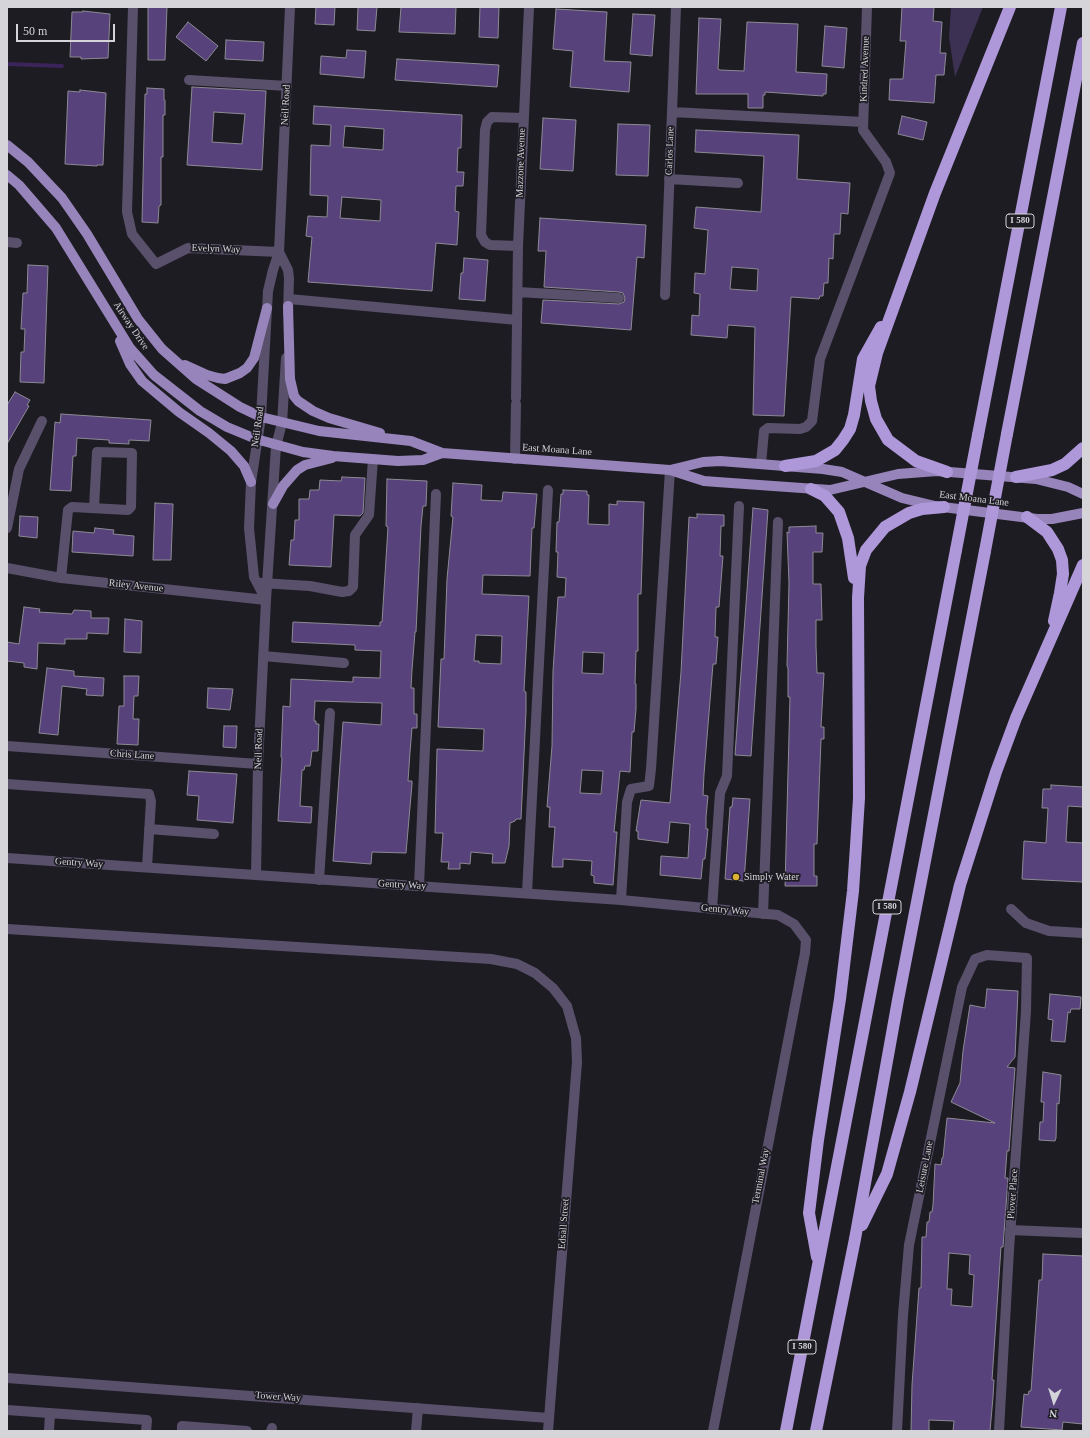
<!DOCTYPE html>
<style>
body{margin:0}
#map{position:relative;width:1090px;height:1438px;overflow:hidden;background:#1e1c23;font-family:Georgia,serif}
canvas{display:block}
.frame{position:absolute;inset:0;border:8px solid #d5d4d9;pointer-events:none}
.north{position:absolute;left:1034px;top:1382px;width:40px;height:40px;-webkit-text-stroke:3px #1e1c23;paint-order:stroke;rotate:184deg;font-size:11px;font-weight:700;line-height:16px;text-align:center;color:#d5d4d9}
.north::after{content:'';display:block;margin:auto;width:14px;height:18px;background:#d5d4d9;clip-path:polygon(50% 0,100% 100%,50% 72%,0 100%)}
.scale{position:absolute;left:16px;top:24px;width:99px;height:18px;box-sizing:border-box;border:2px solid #d5d4d9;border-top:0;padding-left:5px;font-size:12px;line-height:14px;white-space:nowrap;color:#d5d4d9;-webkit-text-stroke:3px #1e1c23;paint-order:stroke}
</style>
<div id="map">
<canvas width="1090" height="1438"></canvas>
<div class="frame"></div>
<div class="north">N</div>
<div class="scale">50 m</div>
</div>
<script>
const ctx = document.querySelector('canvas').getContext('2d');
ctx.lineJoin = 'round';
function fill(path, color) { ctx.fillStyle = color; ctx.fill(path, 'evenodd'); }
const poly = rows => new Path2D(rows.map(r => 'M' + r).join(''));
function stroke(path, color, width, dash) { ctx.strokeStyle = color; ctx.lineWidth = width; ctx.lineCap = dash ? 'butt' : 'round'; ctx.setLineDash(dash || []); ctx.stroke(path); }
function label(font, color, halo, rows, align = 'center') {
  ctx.font = font + ' Georgia,serif'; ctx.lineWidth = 3.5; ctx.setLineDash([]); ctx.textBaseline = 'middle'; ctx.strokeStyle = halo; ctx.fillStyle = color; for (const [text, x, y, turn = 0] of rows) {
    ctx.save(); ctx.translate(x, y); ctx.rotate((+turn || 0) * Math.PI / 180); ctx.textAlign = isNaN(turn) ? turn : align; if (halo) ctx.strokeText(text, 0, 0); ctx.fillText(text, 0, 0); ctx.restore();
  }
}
fill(poly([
 [951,7,983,7,955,77,949,37]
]), '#3c3053');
stroke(poly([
 [7,64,62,66]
]), '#3a245a', 4);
const building = poly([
 [148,7,167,7,165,60,148,60,148,7],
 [316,7,335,7,334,25,315,24,316,7],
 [358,7,377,7,375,31,357,30,358,7],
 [401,7,456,7,455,34,399,32,401,7],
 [480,7,499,7,498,38,479,37,480,7],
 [902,7,934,7,933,21,942,22,940,53,946,53,944,75,936,75,934,103,889,100,890,79,903,79,906,41,900,41,902,7],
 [556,9,607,12,604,61,631,62,629,92,570,87,573,51,553,49,556,9],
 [83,11,110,14,108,58,81,59,81,57,70,57,72,12,83,12,83,11],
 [633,14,655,15,652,56,630,54,633,14],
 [699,18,721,19,718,69,720,70,744,71,747,22,798,24,796,72,827,74,826,94,823,94,823,96,765,92,765,95,763,95,763,108,748,108,748,94,696,94,699,18],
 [188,22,218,46,206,61,176,37,188,22],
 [825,26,847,28,844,68,822,66,825,26],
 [226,40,264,42,263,61,225,59,226,40],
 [347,50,366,51,364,78,320,74,321,56,346,58,347,50],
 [397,59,499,65,497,87,395,80,397,59],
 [192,87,266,91,262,170,187,165,192,87],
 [214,112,245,114,242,144,212,142,214,112],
 [147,88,164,89,164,100,165,100,165,115,163,115,163,157,161,157,161,205,159,206,158,223,142,222,145,94,147,94,147,88],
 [80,90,106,93,103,165,97,165,97,166,65,164,68,91,80,92,80,90],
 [314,106,462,115,461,148,458,148,457,172,464,172,463,186,456,186,455,211,459,212,457,245,436,243,432,291,308,282,312,237,306,236,308,216,327,217,328,196,310,195,311,145,330,146,331,125,313,124,314,106],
 [345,126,384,129,383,150,343,147,345,126],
 [342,197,381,200,380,221,340,218,342,197],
 [902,116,927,122,923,140,898,134,902,116],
 [543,118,576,120,573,171,540,169,543,118],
 [618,124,650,125,648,176,616,175,618,124],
 [696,130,799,135,797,179,850,183,848,214,841,213,840,234,834,234,833,259,829,258,828,283,824,283,823,296,820,296,819,299,791,297,784,416,753,415,755,327,728,325,727,338,691,335,692,315,699,316,700,294,694,293,695,273,705,274,708,230,694,228,696,207,761,212,764,156,695,152,696,130],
 [732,267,758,269,757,291,730,289,732,267],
 [540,218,646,225,644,258,637,257,631,330,541,323,543,300,619,304,624,302,625,298,623,293,619,292,544,287,546,251,538,251,540,218],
 [464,258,488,260,485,301,459,299,461,273,463,273,464,258],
 [28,265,48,266,44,383,20,382,21,352,24,352,25,329,21,329,23,293,27,293,28,265],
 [15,392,30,400,27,405,29,406,7,444,7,405,15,392],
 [61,414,151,420,149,441,129,440,129,444,109,443,109,440,77,438,76,456,73,456,71,491,50,490,55,422,60,423,61,414],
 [342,477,365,478,363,513,360,516,334,515,331,567,289,565,291,540,294,540,295,520,299,520,299,499,309,499,310,490,319,490,320,480,341,481,342,477],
 [387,479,427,481,426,506,423,506,421,526,416,632,415,632,412,670,411,688,414,688,414,714,417,714,417,728,412,728,410,752,408,781,412,781,412,784,406,853,372,852,371,864,333,861,343,722,381,725,382,703,315,701,314,721,316,721,316,724,319,724,318,751,312,751,310,766,305,766,304,770,302,770,300,806,312,807,311,823,278,821,282,758,281,757,283,706,290,707,291,679,353,682,353,677,380,678,381,651,355,650,355,645,292,642,293,622,380,626,380,622,382,622,388,527,386,526,387,479],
 [453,483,482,485,481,500,502,501,503,492,537,494,534,528,532,528,530,576,483,575,482,594,529,596,524,691,526,692,526,711,521,819,516,819,515,821,510,823,509,846,505,863,492,863,493,854,471,852,470,864,460,863,460,869,448,869,449,862,441,862,443,833,435,833,437,749,483,751,484,729,438,727,441,659,444,659,447,579,453,517,451,516,453,483],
 [476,635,502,636,501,664,479,663,479,661,474,661,476,635],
 [563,490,587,491,587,495,589,495,588,524,609,525,609,504,617,505,617,501,644,502,641,594,638,594,638,651,636,651,635,684,636,684,636,709,634,732,632,732,630,772,620,771,614,832,617,832,613,885,594,883,594,876,591,875,592,861,563,859,563,867,552,867,555,827,549,827,550,807,547,807,552,746,553,671,558,597,565,597,566,578,557,577,558,552,556,552,557,522,559,522,561,494,563,494,563,490],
 [583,652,604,653,603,674,582,673,583,652],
 [582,770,603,771,601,794,580,793,582,770],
 [155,503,173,504,171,560,153,560,155,503],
 [753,508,768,510,751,756,735,755,753,508],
 [697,514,724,515,724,526,721,526,720,556,723,556,719,607,716,607,715,637,718,637,716,664,713,664,704,774,703,795,708,796,706,817,706,829,708,829,705,859,703,859,701,879,660,875,661,856,688,858,690,824,670,822,668,843,638,839,638,831,636,831,641,800,670,803,681,672,689,517,697,518,697,514],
 [20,516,38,517,37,538,19,536,20,516],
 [816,526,816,533,823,533,822,552,813,552,813,584,821,584,822,620,816,620,816,646,817,673,824,673,821,727,824,727,824,739,821,739,817,844,814,844,814,876,817,876,817,886,785,886,790,697,788,697,788,668,787,666,789,583,787,532,789,533,789,527,816,526],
 [95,528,114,530,113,534,134,536,133,556,72,552,73,531,94,533,95,528],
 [24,607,40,609,39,612,72,614,74,610,91,611,91,618,109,618,108,634,87,633,87,639,65,639,65,644,38,643,37,669,24,667,24,663,7,661,7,642,19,644,24,607],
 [125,619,142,621,141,653,124,652,125,619],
 [47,668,74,671,74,676,104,678,103,696,86,695,87,689,62,686,58,735,39,733,47,668],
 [124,676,139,676,138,696,134,696,133,719,139,719,138,745,117,744,119,706,124,706,124,676],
 [208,688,233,689,230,710,207,708,208,688],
 [224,726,237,726,236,748,223,747,224,726],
 [189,771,237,774,233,823,197,820,199,796,187,795,189,771],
 [1051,785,1083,787,1083,807,1068,806,1066,842,1083,843,1083,882,1022,879,1024,841,1046,843,1048,808,1042,808,1043,789,1051,789,1051,785],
 [733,798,750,799,744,881,725,879,730,807,732,807,733,798],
 [987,989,1018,991,1015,1057,1007,1067,1015,1068,1009,1151,1007,1151,1005,1178,1008,1178,1003,1247,1001,1247,992,1380,994,1380,993,1397,990,1431,953,1431,954,1421,929,1420,929,1431,911,1431,912,1385,919,1288,921,1288,922,1237,926,1237,927,1222,929,1222,930,1212,932,1212,933,1205,935,1164,941,1165,942,1158,943,1158,947,1118,995,1123,951,1102,960,1083,963,1051,970,1005,985,1008,987,989],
 [949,1253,970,1255,969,1274,974,1275,972,1307,951,1305,952,1289,947,1289,949,1253],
 [1050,994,1081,997,1080,1009,1071,1009,1070,1013,1068,1012,1065,1042,1051,1041,1053,1020,1048,1019,1050,994],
 [1043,1072,1061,1075,1059,1104,1057,1103,1056,1138,1055,1141,1039,1140,1040,1122,1043,1122,1044,1102,1041,1102,1043,1072],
 [1043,1254,1083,1256,1083,1424,1063,1422,1062,1430,1021,1427,1024,1394,1028,1395,1029,1391,1031,1391,1039,1280,1042,1280,1043,1254]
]);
fill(building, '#57427c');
stroke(building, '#8d8a93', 1);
stroke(poly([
 [133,7,127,212,132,234,156,264,188,248,279,252],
 [189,80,287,86],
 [672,112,863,122],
 [669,179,738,183],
 [7,242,17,243],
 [518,246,490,245,485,242,481,235,485,130,487,122,492,117,523,118],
 [279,252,288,270,289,278,288,314],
 [518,292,619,298],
 [665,295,676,7],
 [289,299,517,320],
 [516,398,518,246,529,7],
 [515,459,516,404],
 [761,464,764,431,768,428,800,429,806,427,812,421,820,359,890,173,886,162,863,130,867,7],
 [7,528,19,469,42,421],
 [7,568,61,578,266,600],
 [61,578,68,510,72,507,128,510,131,507,132,453,97,452,94,508],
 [261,583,310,586,342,592,349,591,353,587,355,535,369,515,373,459],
 [266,600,254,577,249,528,251,482,261,417,268,291,273,270,279,252,290,7],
 [263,656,344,663],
 [7,746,258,764],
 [7,784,149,794,151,801,147,867],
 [149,829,214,834],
 [7,858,621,900,778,915,794,924,806,940,805,953,713,1431],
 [256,875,258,764,266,600,276,446,282,423,286,358],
 [319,880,330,713],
 [419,886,436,494],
 [527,893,548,490],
 [621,900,627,802,631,789,649,786,651,769,670,470],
 [712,909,720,793,727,776,739,506],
 [1011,909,1026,923,1049,931,1083,933],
 [763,914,778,522],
 [7,929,491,959,517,964,535,973,553,988,567,1006,576,1038,577,1062,548,1431],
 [1010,1230,1083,1233],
 [7,1378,549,1418],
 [7,1410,147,1420,146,1431],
 [49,1431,50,1413],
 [182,1431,182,1426,247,1431],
 [271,1431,272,1428],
 [416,1431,418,1408],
 [897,1431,903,1315,909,1245,962,987,975,959,987,955,1027,958,1026,1011,1009,1250,999,1431]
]), '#59516b', 10);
stroke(poly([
 [7,145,28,162,62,198,87,234,138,319,162,349,196,379,240,407,261,417,319,431,411,441,442,453,670,470,704,481,717,482,830,490,898,474,937,471,1036,479,1068,487,1083,494],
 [7,175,19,185,56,228,130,348,154,375,200,411,227,427,256,439,303,452,333,456,398,461,423,460,442,453],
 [288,306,290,379,294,396,298,401,313,411,329,418,380,433],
 [120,341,130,364,142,381,179,412,209,433,231,451,244,466,251,482],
 [185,365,207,375,218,378,225,379,240,373,247,368,254,358,267,308],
 [670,470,703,462,720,461,823,469,842,472,902,498,935,506,1037,519,1052,519,1083,513],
 [273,504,283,486,297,470,305,465,332,458]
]), '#9684ba', 10);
stroke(poly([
 [1007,434,1083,43],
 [978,435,1061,7],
 [785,466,816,461,835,450,843,440,850,429,854,415,863,359,881,327],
 [947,472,916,461,888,440,876,419,871,401,869,386,877,353,889,320,935,193,1010,7],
 [1016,477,1052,470,1065,464,1083,448],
 [811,489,825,496,839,512,848,538,854,578],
 [1027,517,1047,532,1058,549,1062,560,1063,574,1060,593,1054,621],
 [862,1225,887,1174,910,1092,960,885,996,772,1016,718,1083,565],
 [817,1257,809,1213,818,1140,840,999,853,891,856,846,859,798,858,598,860,566,866,550,885,527,909,513,922,509,944,507],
 [786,1431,956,550],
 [816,1431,855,1239,898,1000,985,551]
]), '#ae98d9', 12);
stroke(poly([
 [956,550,978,435],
 [985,551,1007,434]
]), '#ae98d9', 12);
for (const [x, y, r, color] of [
 [736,877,4,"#dcb233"]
]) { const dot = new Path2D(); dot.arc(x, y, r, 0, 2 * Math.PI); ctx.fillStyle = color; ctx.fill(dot); stroke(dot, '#1e1c23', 1.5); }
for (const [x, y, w] of [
 [1020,221,28],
 [887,907,28],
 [802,1347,28]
]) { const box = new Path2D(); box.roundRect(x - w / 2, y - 7, w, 14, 3); ctx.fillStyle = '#1e1c23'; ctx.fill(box); stroke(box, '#d5d4d9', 1); }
label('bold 9px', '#d5d4d9', null, [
 ["I 580",1020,221],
 ["I 580",887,907],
 ["I 580",802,1347]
]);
label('10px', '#d5d4d9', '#1e1c23', [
 ["Kindred Avenue",865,69,-88],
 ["Neil Road",286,105,-87],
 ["Carlos Lane",670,151,-88],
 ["Mazzone Avenue",521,163,-88],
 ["Evelyn Way",216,249,2],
 ["Airway Drive",131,326,56],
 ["Neil Road",258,427,-82],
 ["East Moana Lane",557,450,4],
 ["East Moana Lane",974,499,7],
 ["Riley Avenue",136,586,6],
 ["Neil Road",259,749,-88],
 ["Chris Lane",132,755,4],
 ["Gentry Way",79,863,4],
 ["Gentry Way",402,885,3],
 ["Gentry Way",725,910,5],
 ["Leisure Lane",925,1167,-79],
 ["Terminal Way",761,1176,-79],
 ["Plover Place",1013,1194,-86],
 ["Edsall Street",564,1224,-86],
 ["Tower Way",278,1397,4]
]);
label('10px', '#d5d4d9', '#1e1c23', [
 ["Simply Water",744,877]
], 'left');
</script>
